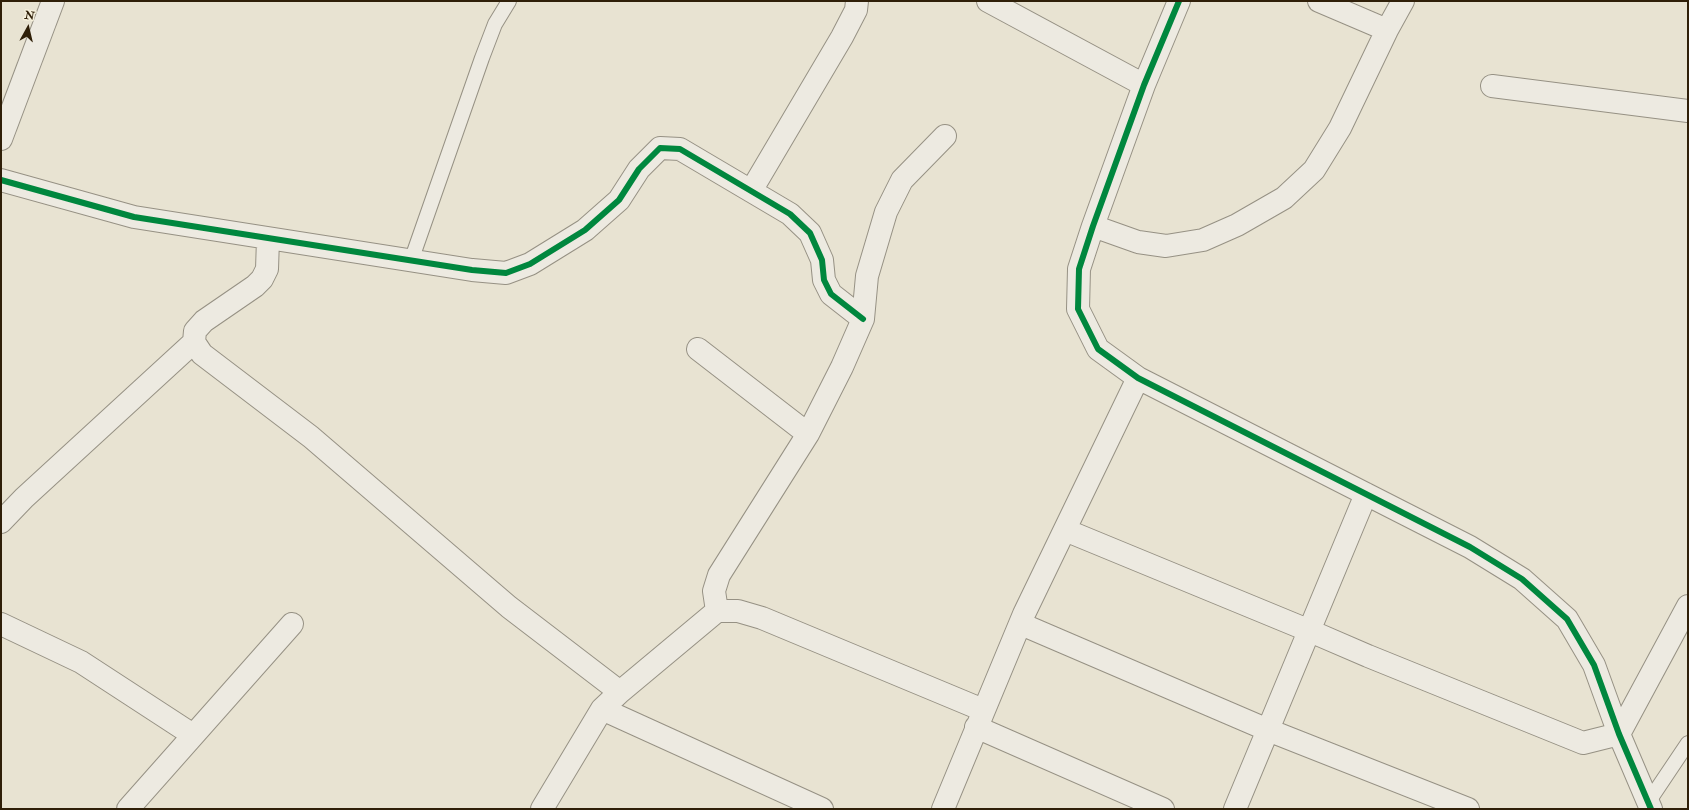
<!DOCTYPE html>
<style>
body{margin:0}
#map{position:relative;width:1689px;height:810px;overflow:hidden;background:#e8e3d2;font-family:"IM FELL Double Pica",serif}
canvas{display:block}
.frame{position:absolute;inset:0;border:2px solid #2f1f08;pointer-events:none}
.north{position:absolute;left:8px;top:8px;width:40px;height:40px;-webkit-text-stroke:3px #f6f0dc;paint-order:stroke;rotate:8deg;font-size:11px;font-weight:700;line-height:16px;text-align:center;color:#2f1f08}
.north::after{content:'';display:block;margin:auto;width:14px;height:18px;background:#2f1f08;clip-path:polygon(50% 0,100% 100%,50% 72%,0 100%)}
</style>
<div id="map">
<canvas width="1689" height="810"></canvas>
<div class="frame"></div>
<div class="north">N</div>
</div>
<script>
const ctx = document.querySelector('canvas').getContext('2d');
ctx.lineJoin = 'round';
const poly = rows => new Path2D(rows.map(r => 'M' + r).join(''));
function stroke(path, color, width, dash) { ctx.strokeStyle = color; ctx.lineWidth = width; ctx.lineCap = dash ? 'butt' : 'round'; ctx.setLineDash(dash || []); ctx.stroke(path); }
const service = poly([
 [411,261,482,58,495,24,509,1],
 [1649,801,1688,743]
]);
const minor = poly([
 [988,1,1144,85],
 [1179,1,1144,85,1093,226,1079,269,1078,309,1098,349,1138,378,1470,547,1522,579,1567,619,1594,665,1619,734,1651,809],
 [1319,1,1387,30],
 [1492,86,1688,111],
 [1,180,134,217,472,270,506,273,530,264,585,230,619,200,639,169,660,148,680,149,790,214,810,233,822,260,824,280,831,294,863,319],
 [751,191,842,37,856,10,857,1],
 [1093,226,1138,242,1166,246,1203,240,1237,225,1284,198,1314,170,1340,128,1387,30,1403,1],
 [268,239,267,269,262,279,255,286,204,321,195,331,194,342,202,354,311,437,509,607,620,692],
 [698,349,808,434],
 [1,522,24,498,194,342],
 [1065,530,1310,631,1368,656,1583,743,1619,734,1688,606],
 [717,611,714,591,719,575,808,434,842,367,863,319,867,276,886,212,902,180,945,136],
 [1,624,81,662,193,735],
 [1021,624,1268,730,1468,809],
 [602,709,822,809],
 [976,727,1163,809],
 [128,809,292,624],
 [542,809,602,709,620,692,717,611,738,611,762,618,983,710],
 [943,809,1024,614,1138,378],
 [1235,809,1366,494]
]);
const tertiary = poly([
 [1,139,53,1]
]);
stroke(service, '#969184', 16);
stroke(minor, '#969184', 24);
stroke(tertiary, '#969184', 24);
stroke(service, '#edeae1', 14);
stroke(minor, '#edeae1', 22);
stroke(tertiary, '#edeae1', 22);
stroke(poly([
 [1179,1,1144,85,1093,226,1079,269,1078,309,1098,349,1138,378,1470,547,1522,579,1567,619,1594,665,1619,734,1651,809],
 [1,180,134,217,472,270,506,273,530,264,585,230,619,200,639,169,660,148,680,149,790,214,810,233,822,260,824,280,831,294,863,319]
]), '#00873e', 6);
</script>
